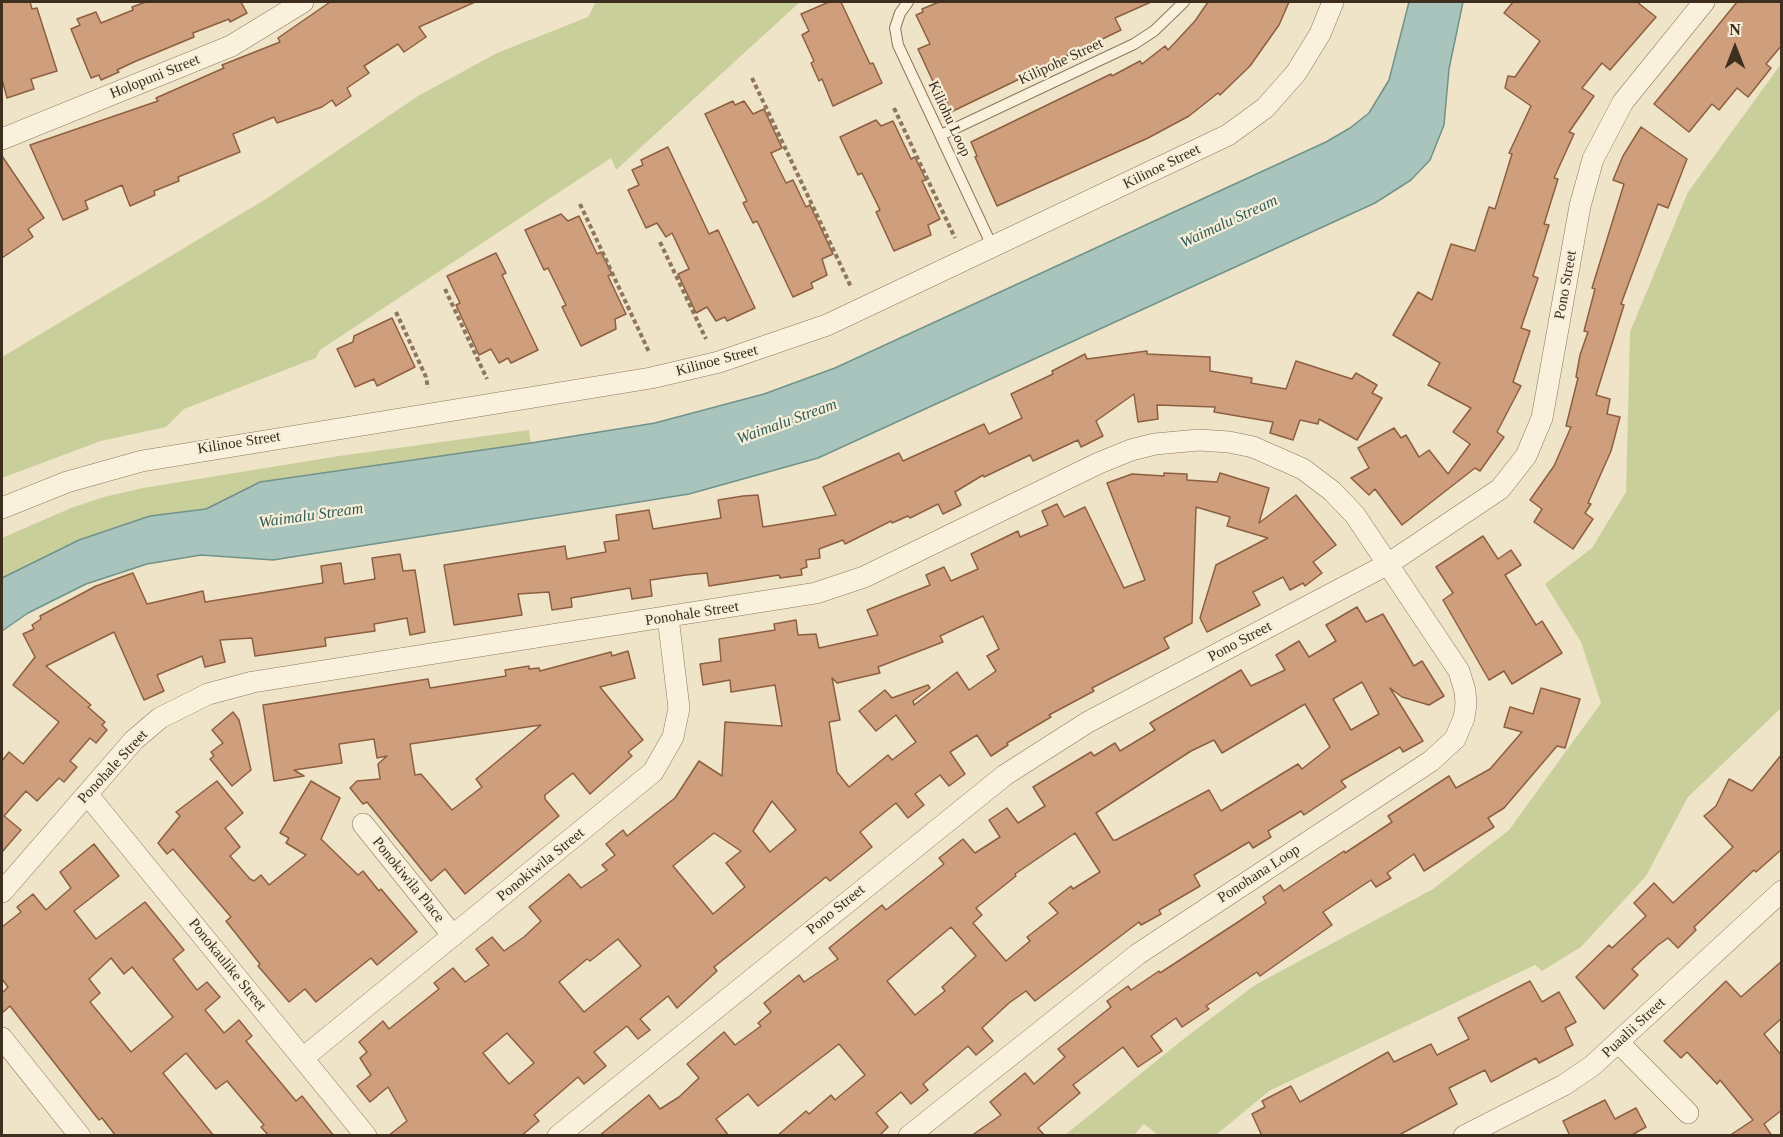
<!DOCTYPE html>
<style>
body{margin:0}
#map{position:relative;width:1783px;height:1137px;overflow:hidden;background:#f0e4c8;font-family:"Times New Roman",serif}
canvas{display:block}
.frame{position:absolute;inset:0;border:3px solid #3d2e20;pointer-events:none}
.north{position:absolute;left:1705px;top:18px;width:60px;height:60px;-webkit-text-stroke:4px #f7eed8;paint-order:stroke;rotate:0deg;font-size:16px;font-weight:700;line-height:24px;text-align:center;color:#3d2e20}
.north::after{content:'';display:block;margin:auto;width:21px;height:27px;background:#3d2e20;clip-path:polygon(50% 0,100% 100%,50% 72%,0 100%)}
</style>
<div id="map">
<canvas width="1783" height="1137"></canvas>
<div class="frame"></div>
<div class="north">N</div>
</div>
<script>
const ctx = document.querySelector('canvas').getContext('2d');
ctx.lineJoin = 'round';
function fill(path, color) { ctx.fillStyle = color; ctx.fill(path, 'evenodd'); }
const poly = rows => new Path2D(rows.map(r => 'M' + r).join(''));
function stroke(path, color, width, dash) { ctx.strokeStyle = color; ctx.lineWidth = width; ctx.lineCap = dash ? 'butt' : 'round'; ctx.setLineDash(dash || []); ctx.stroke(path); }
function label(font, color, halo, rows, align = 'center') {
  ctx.font = font + ' "Times New Roman",serif'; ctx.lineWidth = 4.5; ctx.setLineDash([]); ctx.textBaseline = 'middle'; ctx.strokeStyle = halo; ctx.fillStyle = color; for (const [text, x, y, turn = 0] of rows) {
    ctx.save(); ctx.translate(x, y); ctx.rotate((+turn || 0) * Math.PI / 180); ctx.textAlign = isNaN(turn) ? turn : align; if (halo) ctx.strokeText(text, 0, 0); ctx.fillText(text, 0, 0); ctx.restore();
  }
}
fill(poly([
 [596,2,800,2,616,170,611,158,320,350,316,358,184,409,166,427,101,441,2,478,2,357,266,199,418,96,497,53,588,17],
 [1781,64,1781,708,1688,797,1646,876,1581,947,1542,971,1535,965,1269,1091,1216,1135,1158,1135,1144,1124,1134,1135,1065,1135,1181,1041,1255,985,1433,889,1509,830,1601,703,1581,642,1545,584,1592,548,1626,492,1630,332,1688,192],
 [529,430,531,443,260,482,206,509,150,516,79,540,2,578,2,538,71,508,104,497,143,488,339,456]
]), '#c9cf9b');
const water = poly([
 [1409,2,1463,2,1449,69,1444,125,1430,160,1411,180,1375,203,818,458,689,494,273,560,201,555,147,564,86,584,28,613,2,631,2,578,79,540,150,516,206,509,260,482,531,443,655,423,764,394,835,368,1326,142,1350,128,1369,113,1389,80,1409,2]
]);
fill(water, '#a9c4bc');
stroke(water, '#6f938a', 1.5);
const building = poly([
 [2,2,30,2,32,9,37,8,57,71,31,79,34,89,7,98,2,79,2,2],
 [146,2,241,2,247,13,230,22,229,19,193,33,194,37,134,62,117,70,119,72,101,80,99,75,91,78,71,29,80,25,77,19,96,12,101,23,133,10,132,7,146,2],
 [330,2,475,2,419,27,426,37,404,52,398,44,364,66,369,73,347,88,351,96,336,106,332,100,322,107,277,123,274,117,233,134,240,152,178,177,179,181,154,191,155,195,130,206,122,185,85,201,88,209,63,220,30,145,158,101,156,98,224,68,222,65,280,42,278,38,330,2],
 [829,2,841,2,870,64,873,63,882,83,833,106,822,79,819,81,811,63,814,61,802,35,809,31,801,14,829,2],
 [939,2,1151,2,1115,18,1121,30,951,112,944,97,941,99,918,49,930,44,916,15,923,12,922,9,939,2],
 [1208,2,1289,2,1279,25,1250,66,1220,95,1218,93,1189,116,1148,138,997,206,975,157,977,156,971,142,1111,74,1112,76,1140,61,1142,64,1165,46,1168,50,1195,21,1208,2],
 [1513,2,1637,2,1656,17,1610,70,1602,63,1582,88,1594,96,1569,132,1574,134,1554,178,1558,179,1544,224,1549,225,1533,276,1538,278,1521,328,1530,331,1513,382,1521,386,1497,432,1504,437,1480,471,1475,468,1402,525,1375,489,1369,495,1351,478,1369,468,1358,448,1394,428,1401,438,1406,435,1419,457,1429,450,1448,474,1470,444,1453,432,1471,408,1428,385,1440,363,1393,335,1418,292,1432,300,1451,244,1475,251,1489,207,1495,209,1512,154,1509,153,1531,106,1505,88,1508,76,1515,77,1540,41,1504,13,1513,2],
 [1737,2,1782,2,1782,45,1766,64,1771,68,1748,97,1737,88,1719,110,1712,104,1689,132,1654,104,1737,2],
 [733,101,735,105,744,101,753,114,764,109,782,148,771,153,786,183,793,180,806,207,810,205,833,254,822,259,827,275,811,283,813,288,793,297,757,221,753,223,743,203,747,201,705,114,733,101],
 [876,120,881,126,893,121,911,159,915,157,926,180,922,181,940,219,928,225,931,235,894,251,876,212,880,210,862,173,858,175,840,137,876,120],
 [1641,127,1687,159,1668,208,1658,204,1621,304,1624,305,1596,395,1610,399,1607,414,1620,417,1611,451,1588,503,1591,504,1585,513,1593,519,1573,549,1534,522,1542,509,1530,500,1554,466,1571,427,1566,426,1578,378,1576,377,1580,355,1588,332,1584,331,1595,289,1592,288,1624,184,1613,180,1623,156,1641,127],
 [668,147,709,234,718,230,755,308,727,321,725,317,716,321,707,307,696,313,678,274,689,269,672,233,666,237,657,223,646,228,628,190,639,185,632,170,643,165,641,160,668,147],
 [2,156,44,218,28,229,33,237,2,258,2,156],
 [561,214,568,221,579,216,597,254,601,252,612,274,608,276,626,314,615,319,616,329,581,346,562,307,566,305,548,268,544,270,525,230,561,214],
 [496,253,506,273,502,275,538,350,511,363,508,358,499,363,491,349,479,355,456,305,460,303,447,276,496,253],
 [392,318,415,367,377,386,374,379,355,387,337,349,353,342,354,336,392,318],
 [1147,351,1147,354,1210,357,1210,371,1252,378,1251,383,1286,389,1296,361,1352,379,1356,373,1377,385,1372,393,1382,398,1357,440,1319,419,1318,424,1300,420,1293,440,1270,433,1273,422,1214,412,1215,407,1157,405,1158,419,1138,422,1134,394,1096,421,1103,436,1081,447,1078,440,1033,461,1030,455,984,477,983,475,955,492,961,505,943,514,938,504,910,518,908,516,892,523,891,521,845,544,843,540,819,549,820,558,806,560,807,567,801,569,802,575,780,578,779,575,709,586,707,573,686,575,650,580,652,596,632,599,630,588,571,598,572,607,552,610,549,592,518,594,522,615,454,625,444,565,565,546,567,559,606,552,604,542,619,540,616,515,649,510,653,529,721,518,718,500,743,496,758,495,763,527,836,515,823,487,899,453,903,461,984,424,989,434,1022,418,1011,394,1053,374,1052,371,1085,354,1087,359,1147,351],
 [1164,473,1187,474,1187,480,1217,482,1220,473,1269,488,1259,523,1296,495,1336,545,1313,562,1322,573,1305,586,1303,583,1290,590,1283,577,1253,592,1260,605,1207,632,1200,618,1216,565,1268,538,1227,526,1230,517,1196,507,1192,623,1164,638,1169,648,1092,688,1094,691,1049,715,1051,717,1007,743,1008,745,991,756,977,735,950,752,965,774,949,786,940,775,915,794,924,805,908,818,896,803,860,832,872,847,830,881,826,877,714,967,717,971,677,1008,668,996,640,1019,650,1030,638,1039,627,1026,594,1052,606,1066,584,1084,578,1077,534,1115,539,1121,521,1136,388,1136,407,1121,388,1087,370,1102,357,1086,371,1075,360,1058,367,1052,359,1042,383,1021,389,1029,439,989,434,983,453,968,465,982,489,965,476,949,492,937,504,951,524,937,541,921,529,907,569,874,581,888,607,870,602,865,615,855,606,844,623,830,627,836,675,798,699,761,722,776,725,722,782,726,775,685,731,692,730,680,703,685,700,664,721,661,719,639,775,630,774,624,796,620,798,635,816,634,819,648,878,635,867,610,930,585,926,575,944,567,951,581,978,569,971,554,1018,531,1020,537,1048,525,1042,511,1057,504,1064,517,1085,507,1124,588,1145,580,1107,483,1132,474,1164,476,1164,473],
 [983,616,999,649,987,656,996,671,969,690,957,672,914,705,913,701,930,688,928,685,892,698,885,690,859,711,876,731,896,715,916,742,892,760,888,755,849,787,837,772,829,722,840,720,832,678,837,683,880,673,878,667,943,642,940,636,983,616],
 [772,801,796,830,770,852,753,831,772,801],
 [714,833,741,851,726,863,745,887,713,914,673,866,714,833],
 [618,939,641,966,584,1012,559,982,587,959,590,961,618,939],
 [507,1033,534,1063,509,1084,483,1053,507,1033],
 [1483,536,1498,559,1511,550,1521,565,1505,575,1536,625,1542,621,1562,653,1512,684,1504,671,1489,680,1443,600,1453,593,1436,567,1483,536],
 [400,554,403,571,415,570,425,632,410,635,407,618,374,624,375,631,325,638,326,646,255,656,252,638,220,640,225,662,205,667,202,656,157,675,164,691,144,700,114,632,46,666,91,705,88,707,105,722,102,725,107,730,96,743,90,738,70,761,77,767,64,782,59,778,37,801,26,791,4,816,21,830,2,852,2,761,9,752,23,764,59,722,13,685,35,657,23,634,34,629,32,625,41,619,40,616,96,586,133,573,147,604,203,591,205,602,323,583,321,566,341,563,344,584,375,579,372,558,400,554],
 [1357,607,1366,622,1383,614,1414,666,1422,661,1444,696,1429,705,1402,697,1390,688,1423,741,1403,752,1400,747,1341,781,1346,787,1304,815,1301,811,1268,831,1271,837,1253,848,1249,842,1194,875,1200,886,1159,910,1161,914,1141,925,1139,922,1035,1001,1026,991,1009,1003,982,1028,993,1041,976,1055,968,1046,923,1084,928,1090,911,1104,901,1092,876,1113,888,1127,879,1136,777,1136,806,1111,809,1114,831,1095,835,1100,865,1075,839,1044,758,1106,748,1094,716,1119,729,1136,599,1136,649,1095,660,1109,679,1097,699,1078,687,1064,724,1032,735,1045,761,1026,758,1023,771,1012,764,1003,799,975,804,982,838,959,829,948,882,905,886,910,944,864,939,858,963,839,975,853,1000,837,989,820,1007,808,1018,823,1045,806,1033,787,1091,752,1094,756,1115,743,1120,751,1155,730,1150,723,1241,670,1251,686,1285,670,1276,655,1299,641,1309,657,1336,641,1326,625,1357,607],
 [1362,682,1379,714,1351,730,1333,699,1362,682],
 [1305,704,1330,747,1302,769,1298,764,1221,811,1209,790,1116,840,1113,840,1096,813,1191,751,1214,740,1222,753,1305,704],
 [1075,833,1100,872,1073,889,1071,886,1049,903,1058,913,1027,937,1030,941,1006,961,973,923,982,915,976,908,1016,876,1015,874,1075,833],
 [951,927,976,956,942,987,945,991,915,1015,887,981,951,927],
 [628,651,635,678,600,687,643,740,628,752,632,756,590,794,573,773,545,795,545,799,559,816,465,894,445,869,431,881,367,802,363,804,350,788,357,781,380,779,378,764,387,756,377,758,374,739,339,744,342,763,294,770,304,776,274,781,263,705,428,679,430,688,506,676,505,670,529,666,529,669,539,668,540,671,611,652,612,656,628,651],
 [541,725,476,779,482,787,452,810,421,774,415,775,410,744,541,725],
 [1541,688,1580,699,1565,748,1557,746,1504,808,1488,818,1494,827,1424,871,1414,854,1387,873,1391,878,1376,887,1371,880,1323,912,1332,925,1260,976,1257,972,1206,1006,1209,1009,1182,1027,1176,1018,1151,1036,1162,1051,1138,1067,1123,1047,1073,1085,1080,1093,1038,1128,1045,1136,971,1136,1001,1115,990,1102,1025,1073,1034,1084,1065,1057,1058,1049,1111,1007,1107,1001,1128,986,1131,990,1159,971,1160,973,1241,920,1266,903,1263,897,1280,885,1284,891,1344,851,1345,853,1392,822,1388,816,1449,776,1456,788,1490,769,1522,732,1504,727,1510,707,1533,714,1541,688],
 [233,712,239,720,251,770,232,786,210,759,214,756,211,752,223,743,212,730,233,712],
 [1782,754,1782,849,1756,872,1754,870,1694,927,1696,930,1678,948,1668,938,1658,945,1632,969,1638,975,1604,1009,1576,977,1609,945,1612,948,1646,916,1634,903,1654,883,1673,903,1733,847,1704,816,1716,806,1729,779,1752,791,1782,754],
 [217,781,243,813,225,828,240,847,230,856,250,879,254,881,261,875,269,885,306,855,286,843,289,838,280,833,311,781,340,798,321,839,358,875,363,871,379,891,381,889,417,932,377,965,371,958,316,1002,305,989,289,1002,258,966,260,964,226,921,231,917,173,849,167,854,158,843,180,816,176,812,217,781],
 [94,844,119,876,74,911,96,939,145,902,184,950,173,959,197,990,207,982,220,997,205,1010,224,1033,239,1020,252,1036,246,1041,296,1101,302,1096,334,1136,269,1136,261,1127,264,1125,227,1081,216,1089,186,1053,163,1073,214,1136,116,1136,102,1118,99,1120,10,1006,2,1013,2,993,8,987,2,979,2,927,21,912,17,907,33,894,46,910,71,888,60,872,94,844],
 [111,958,124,974,132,967,173,1017,131,1052,90,1002,100,993,89,979,111,958],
 [1782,961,1782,1018,1764,1034,1782,1056,1782,1110,1764,1124,1772,1136,1729,1136,1753,1120,1720,1080,1717,1084,1687,1052,1681,1058,1664,1041,1726,981,1741,997,1782,961],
 [1530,981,1542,1002,1559,992,1576,1022,1565,1028,1573,1045,1539,1063,1536,1058,1491,1082,1485,1070,1449,1088,1457,1104,1397,1136,1262,1136,1252,1114,1265,1107,1262,1101,1291,1086,1300,1102,1388,1052,1394,1062,1431,1044,1437,1055,1469,1039,1458,1018,1530,981],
 [1605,1100,1615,1119,1636,1108,1646,1127,1630,1136,1570,1136,1563,1121,1605,1100]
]);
fill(building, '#cf9f7d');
stroke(building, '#8d5f41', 1.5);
const lane = poly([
 [908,2,900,13,895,28,898,45,993,248],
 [941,135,1134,44,1154,31,1184,2]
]);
const street = poly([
 [2,139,231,46,303,2],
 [2,508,67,482,142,461,651,378,719,362,827,325,1228,135,1265,108,1296,73,1320,34,1333,2],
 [87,794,366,1136],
 [363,824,453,936],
 [2,892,134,740,160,718,208,694,253,682,816,593,864,577,1099,463,1131,450,1155,444,1199,440,1229,442,1253,447,1303,469,1332,491,1355,515,1459,671,1465,691,1466,704,1464,718,1455,739,1431,761,1138,954,909,1136],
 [2,1038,80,1136],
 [1619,1043,1688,1113],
 [303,1058,653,772,673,737,679,708,668,617],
 [558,1136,1005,775,1088,722,1388,564,1500,489,1526,456,1542,418,1580,206,1593,159,1623,102,1704,2],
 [1464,1136,1564,1085,1592,1066,1782,891]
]);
stroke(lane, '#8d765c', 12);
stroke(street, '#8d765c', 22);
stroke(poly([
 [752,78,851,287],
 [894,108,955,238],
 [580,204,649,352],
 [660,242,706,339],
 [445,289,487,379],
 [396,312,426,377,428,388]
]), '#8d765c', 4, [4.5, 3]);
stroke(lane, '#faf1dc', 10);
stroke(street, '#faf1dc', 21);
label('15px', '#3d2e20', '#f7eed8', [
 ["Kilipohe Street",1061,62,-25],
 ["Holopuni Street",155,77,-22],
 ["Kiliohu Loop",949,119,65],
 ["Kilinoe Street",1162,167,-26],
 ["Pono Street",1566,285,-80],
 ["Kilinoe Street",717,361,-15],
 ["Kilinoe Street",239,443,-9],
 ["Ponohale Street",692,614,-9],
 ["Pono Street",1240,642,-28],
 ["Ponohale Street",113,767,-47],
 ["Ponokiwila Street",541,865,-39],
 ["Ponohana Loop",1259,874,-33],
 ["Ponokiwila Place",408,880,51],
 ["Pono Street",836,910,-39],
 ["Ponokaulike Street",227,965,51],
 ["Puaalii Street",1634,1028,-43]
]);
label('italic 16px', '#2f5d5a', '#f7eed8', [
 ["Waimalu Stream",1229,222,-25],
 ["Waimalu Stream",787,422,-20],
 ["Waimalu Stream",311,516,-8]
]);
</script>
